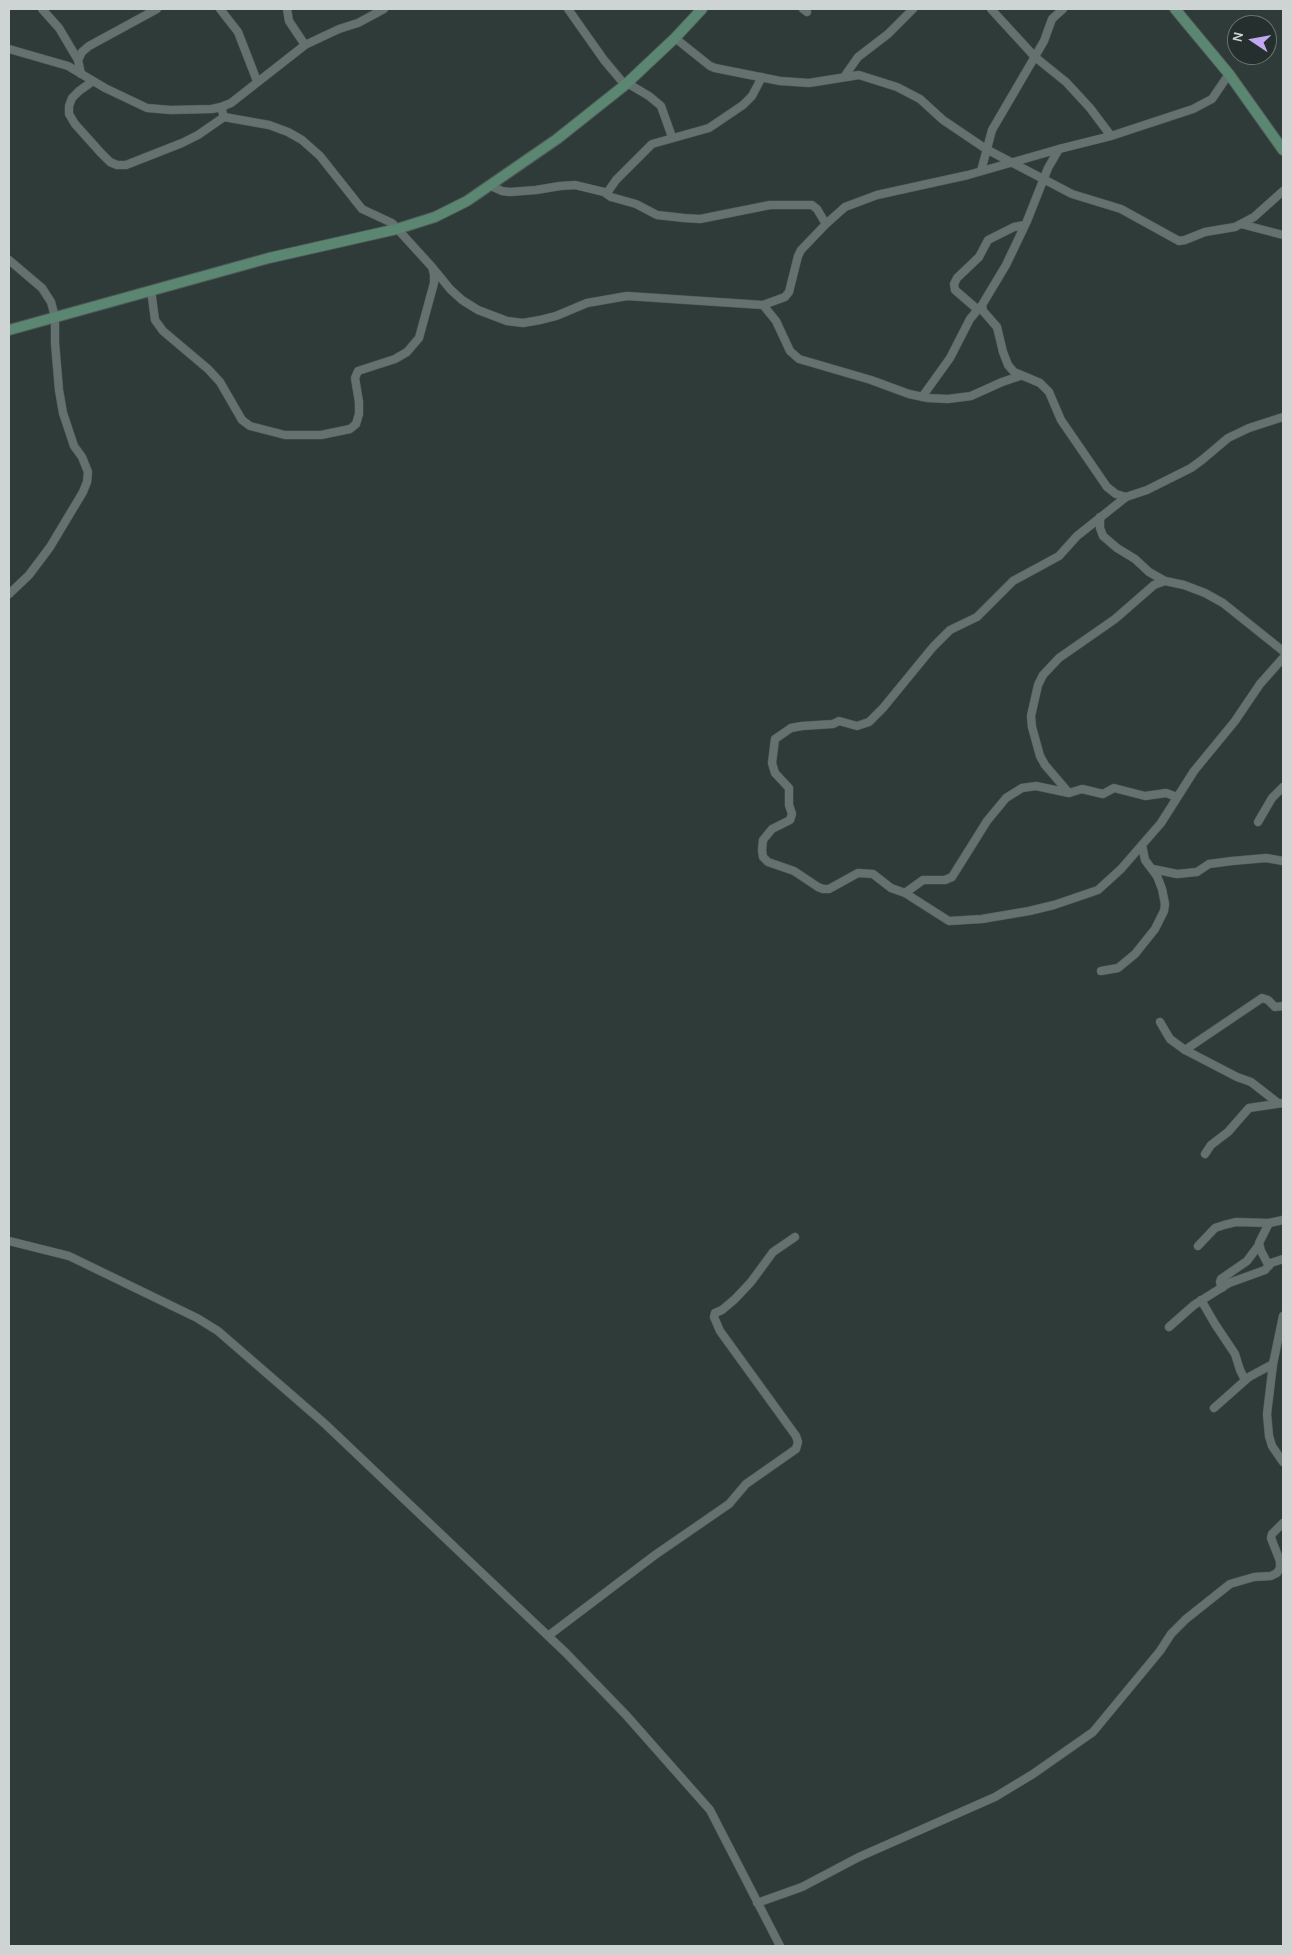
<!DOCTYPE html>
<style>
body{margin:0}
#map{position:relative;width:1292px;height:1955px;overflow:hidden;background:#2f3b38;font-family:Karla,sans-serif}
canvas{display:block}
.frame{position:absolute;inset:0;border:10px solid #cdd4d3;pointer-events:none}
.north{position:absolute;left:1227px;top:15px;width:50px;height:50px;box-sizing:border-box;background:#25302e;border:1px solid #687270;border-radius:50%;rotate:282deg;font-size:14px;font-weight:700;line-height:20px;text-align:center;color:#cdd4d3}
.north::after{content:'';display:block;margin:auto;width:18px;height:22px;background:#c3a7f2;clip-path:polygon(50% 0,100% 100%,50% 72%,0 100%)}
</style>
<div id="map">
<canvas width="1292" height="1955"></canvas>
<div class="frame"></div>
<div class="north">N</div>
</div>
<script>
const ctx = document.querySelector('canvas').getContext('2d');
ctx.lineJoin = 'round';
const poly = rows => new Path2D(rows.map(r => 'M' + r).join(''));
function stroke(path, color, width, dash) { ctx.strokeStyle = color; ctx.lineWidth = width; ctx.lineCap = dash ? 'butt' : 'round'; ctx.setLineDash(dash || []); ctx.stroke(path); }
const street = poly([
 [42,9,59,28,78,60],
 [220,9,238,32,257,81],
 [287,9,289,21,305,45],
 [568,9,604,60,625,85],
 [803,9,807,12],
 [991,9,1035,57,1066,82,1090,108,1111,136],
 [675,38,710,66,715,68,780,81,809,83,859,75,897,87,920,99,943,120,986,149,1072,194,1121,209,1179,241,1185,240,1205,232,1235,227,1254,217,1283,191],
 [9,49,68,66,105,88,147,108,171,110,212,109,221,107,231,103,305,45,339,29,358,23,384,9],
 [81,74,78,60,82,52,89,46,157,9],
 [844,77,858,57,888,34,913,9],
 [93,81,79,91,72,98,69,106,69,114,75,124,101,153,110,162,117,165,126,165,182,143,198,135,224,117],
 [627,83,649,96,661,106,672,137],
 [1059,149,1048,168,1027,221,1006,265,982,305,983,311,997,327,1003,352,1008,365,1014,372,1040,383,1049,392,1061,420,1107,487,1116,494,1126,497,1147,490,1191,468,1202,460,1228,438,1249,428,1283,417],
 [981,171,992,130,1044,41,1052,19,1063,9],
 [491,186,502,191,510,192,536,190,560,186,575,185,604,192,611,197,636,204,657,215,684,218,700,219,770,205,812,205,817,209,826,224],
 [607,193,616,180,652,144,709,128,743,105,752,96,762,77],
 [1241,224,1283,235],
 [9,260,42,288,51,302,55,317,55,343,59,390,63,413,74,446,82,457,88,472,87,482,83,492,50,547,29,575,9,594],
 [432,267,450,289,462,300,478,310,507,321,523,323,540,320,556,316,587,303,627,296,763,305,785,297,789,292,798,256,801,250,826,224,845,207,877,195,968,175,1059,149,1111,136,1193,109,1212,99,1229,74],
 [151,290,155,320,163,331,208,369,220,382,242,420,250,426,285,435,321,435,350,429,356,424,359,414,359,402,355,378,358,371,395,359,407,352,419,338,434,283,434,274,432,267,392,223,362,209,320,156,302,140,288,132,269,125,224,117,221,107],
 [763,305,776,321,790,351,799,359,871,380,909,394,928,398,948,399,971,396,1002,382,1020,376],
 [977,309,955,290,954,284,957,278,979,257,988,240,1014,227,1025,225],
 [922,397,950,358,970,319,980,307],
 [1126,497,1077,536,1059,556,1013,581,977,617,950,630,933,647,883,708,869,722,857,726,839,721,833,724,802,726,791,728,775,739,772,763,775,773,789,788,789,805,792,814,790,820,772,829,763,840,762,850,763,857,768,862,794,871,818,887,823,889,829,889,858,873,873,874,891,888,905,893,949,921,982,919,1029,911,1054,905,1098,890,1121,869,1161,823,1194,771,1235,721,1260,684,1283,658],
 [1100,517,1100,528,1103,536,1117,548,1135,559,1149,572,1165,581,1184,585,1205,593,1223,603,1283,651],
 [1069,793,1045,765,1040,756,1032,727,1031,716,1038,685,1043,675,1059,658,1115,619,1154,585,1165,581],
 [1258,822,1272,798,1283,787],
 [1153,869,1177,874,1197,872,1209,864,1232,861,1266,858,1283,861],
 [905,893,923,880,945,880,952,877,987,821,1006,798,1022,788,1036,786,1069,793,1082,789,1103,794,1114,788,1145,796,1166,793,1177,797],
 [1101,971,1118,968,1135,954,1155,929,1164,911,1165,904,1162,889,1157,876,1145,860,1142,845],
 [1160,1022,1170,1039,1185,1050,1237,1077,1251,1082,1278,1103],
 [1185,1050,1262,998,1268,1000,1275,1007,1283,1006],
 [1205,1154,1211,1145,1228,1132,1249,1108,1283,1103],
 [1269,1223,1259,1243,1261,1251,1269,1266],
 [9,1241,69,1256,197,1318,218,1331,324,1423,566,1653,626,1715,710,1810,780,1946],
 [1198,1246,1215,1228,1224,1225,1236,1222,1269,1223,1283,1220],
 [1222,1288,1220,1282,1221,1279,1247,1261,1259,1245],
 [1201,1300,1215,1324,1235,1354,1240,1370,1245,1380],
 [1283,1316,1273,1364,1267,1414,1269,1436,1272,1446,1283,1462],
 [1169,1327,1194,1305,1229,1283,1265,1270,1271,1263,1283,1259],
 [1214,1408,1249,1377,1273,1364],
 [548,1636,655,1555,729,1504,746,1484,796,1449,798,1442,796,1436,720,1331,714,1317,715,1313,722,1310,735,1299,751,1282,773,1252,795,1237],
 [757,1903,802,1887,859,1857,995,1797,1033,1774,1093,1732,1160,1651,1171,1634,1186,1619,1230,1584,1254,1577,1271,1576,1277,1573,1280,1568,1280,1561,1271,1538,1272,1534,1283,1523]
]);
const secondary = poly([
 [1175,9,1229,74,1283,150],
 [9,330,269,258,397,229,435,217,467,201,557,139,625,85,675,38,702,9]
]);
stroke(street, '#4e5756', 9);
stroke(secondary, '#4e5756', 12);
stroke(street, '#65716e', 8);
stroke(secondary, '#5a8672', 10);
</script>
